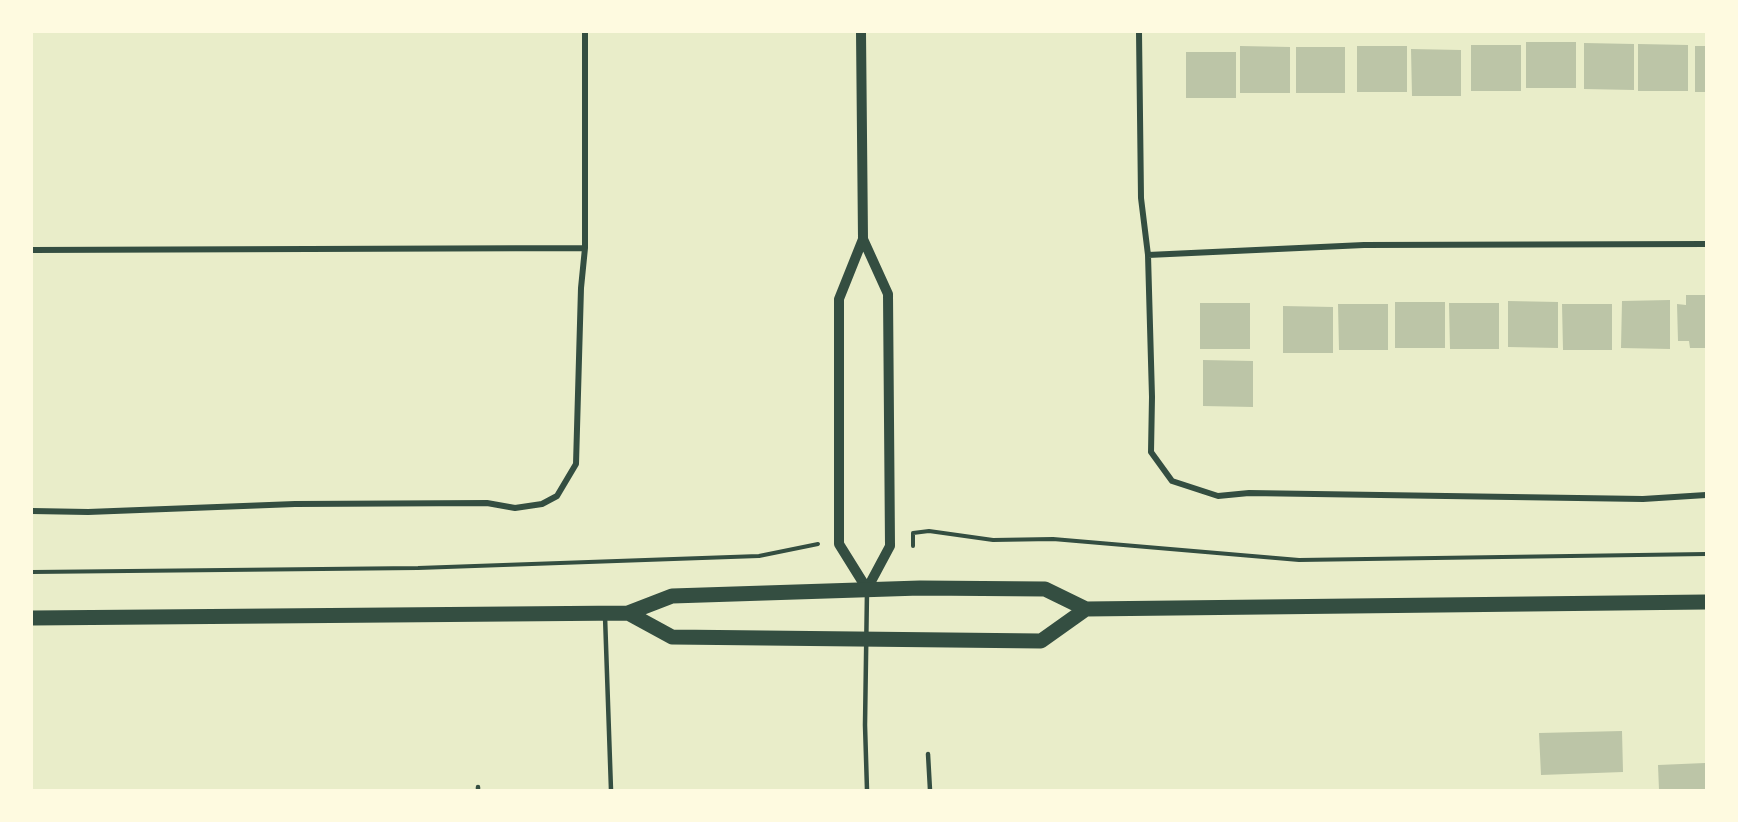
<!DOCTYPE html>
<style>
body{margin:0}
#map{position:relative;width:1738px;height:822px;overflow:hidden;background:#e9edc9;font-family:"PT Sans Narrow",sans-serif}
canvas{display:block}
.frame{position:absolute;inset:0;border:33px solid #fefae0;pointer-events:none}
</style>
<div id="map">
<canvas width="1738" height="822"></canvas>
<div class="frame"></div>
</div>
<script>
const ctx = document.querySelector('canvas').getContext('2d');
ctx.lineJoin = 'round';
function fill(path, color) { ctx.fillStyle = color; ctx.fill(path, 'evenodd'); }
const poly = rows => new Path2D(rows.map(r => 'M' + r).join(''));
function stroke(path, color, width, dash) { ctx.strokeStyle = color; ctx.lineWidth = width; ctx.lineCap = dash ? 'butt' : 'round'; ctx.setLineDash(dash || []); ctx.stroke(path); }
fill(poly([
 [1526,42,1576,42,1576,88,1526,88],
 [1584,43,1634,44,1634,90,1584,89],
 [1638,44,1688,45,1688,91,1638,91],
 [1471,45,1521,45,1521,91,1471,91],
 [1240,46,1290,47,1290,93,1240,93],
 [1357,46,1407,46,1407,92,1357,92],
 [1695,46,1706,46,1706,92,1695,92],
 [1296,47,1345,47,1345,93,1296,93],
 [1411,49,1461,50,1461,96,1412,96],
 [1186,52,1236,52,1236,98,1186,98],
 [1686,295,1706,295,1706,348,1690,348,1689,341,1678,341,1677,304,1686,305],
 [1670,300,1670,349,1621,348,1622,301],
 [1508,301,1558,302,1558,348,1508,347],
 [1395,302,1445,302,1445,348,1395,348],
 [1200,303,1250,303,1250,349,1200,349],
 [1449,303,1499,303,1499,349,1450,349],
 [1338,304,1388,304,1388,350,1339,350],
 [1562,304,1612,304,1612,350,1563,350],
 [1283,306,1333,307,1333,353,1283,353],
 [1203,360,1253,361,1253,407,1203,406],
 [1622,731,1623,772,1541,775,1539,733],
 [1705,763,1706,790,1659,790,1658,765]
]), '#bcc5a7');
stroke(poly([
 [913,546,913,533,929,531,993,540,1053,539,1299,560,1706,554],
 [32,572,418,568,759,556,818,544]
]), '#344e41', 4);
stroke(poly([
 [867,591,865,725,867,790],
 [605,616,611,790],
 [928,754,930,790],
 [478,787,478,790]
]), '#344e41', 4.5);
stroke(poly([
 [1139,32,1141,198,1148,255,1152,397,1151,452,1172,481,1218,496,1249,493,1643,499,1706,495],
 [32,250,585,248],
 [1148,255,1364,245,1706,244],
 [32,511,88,512,295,504,487,503,515,508,542,504,557,496,576,464,581,288,585,248,585,32]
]), '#344e41', 6);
stroke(poly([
 [861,32,863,239,839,299,839,544,867,589,890,546,888,294,863,239]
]), '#344e41', 10);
stroke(poly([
 [628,613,672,637,1041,641,1086,609],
 [32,618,628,613,672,596,920,588,1045,589,1086,609,1706,602]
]), '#344e41', 15);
</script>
